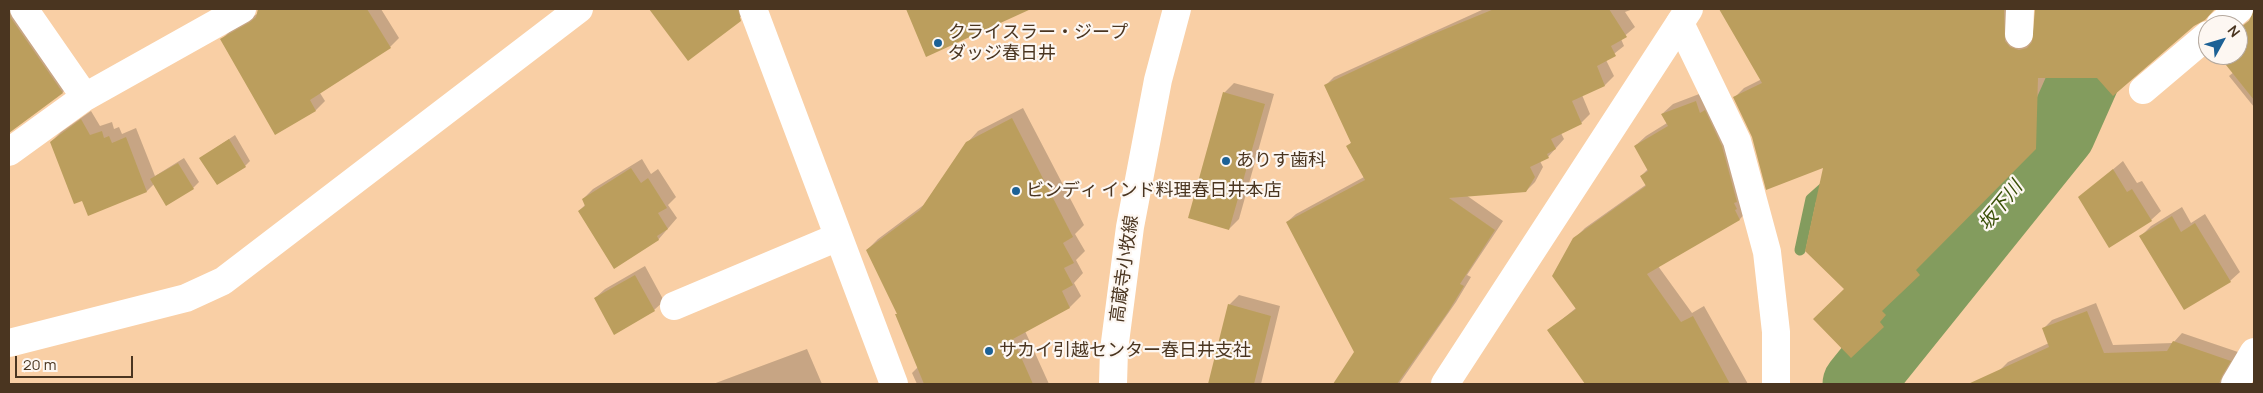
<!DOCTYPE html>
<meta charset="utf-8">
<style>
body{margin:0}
#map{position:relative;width:2263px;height:393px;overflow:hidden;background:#f9cfa5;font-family:Manrope,sans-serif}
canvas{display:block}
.frame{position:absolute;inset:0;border:10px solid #4a3520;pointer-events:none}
.north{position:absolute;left:2198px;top:15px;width:50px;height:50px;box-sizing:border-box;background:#fdf7f2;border:1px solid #b5a99e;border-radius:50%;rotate:51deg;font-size:14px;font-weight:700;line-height:20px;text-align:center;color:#4a3520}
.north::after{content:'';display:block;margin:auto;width:18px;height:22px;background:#1c6196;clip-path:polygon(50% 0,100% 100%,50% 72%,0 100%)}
.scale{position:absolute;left:15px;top:356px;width:118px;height:22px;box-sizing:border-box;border:2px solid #4a3520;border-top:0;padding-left:6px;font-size:15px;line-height:18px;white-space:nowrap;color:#4a3520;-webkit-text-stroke:4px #fdf7f2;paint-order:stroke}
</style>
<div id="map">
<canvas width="2263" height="393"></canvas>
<div class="frame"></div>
<div class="north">N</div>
<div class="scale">20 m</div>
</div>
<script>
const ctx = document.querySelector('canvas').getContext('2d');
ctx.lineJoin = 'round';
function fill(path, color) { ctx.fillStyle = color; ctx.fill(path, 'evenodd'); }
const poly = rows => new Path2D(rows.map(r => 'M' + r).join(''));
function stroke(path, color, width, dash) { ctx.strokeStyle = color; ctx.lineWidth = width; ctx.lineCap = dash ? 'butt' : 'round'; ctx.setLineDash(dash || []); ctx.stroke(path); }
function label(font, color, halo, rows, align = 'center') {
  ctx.font = font + ' Manrope,"Noto Sans JP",sans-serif'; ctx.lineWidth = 4.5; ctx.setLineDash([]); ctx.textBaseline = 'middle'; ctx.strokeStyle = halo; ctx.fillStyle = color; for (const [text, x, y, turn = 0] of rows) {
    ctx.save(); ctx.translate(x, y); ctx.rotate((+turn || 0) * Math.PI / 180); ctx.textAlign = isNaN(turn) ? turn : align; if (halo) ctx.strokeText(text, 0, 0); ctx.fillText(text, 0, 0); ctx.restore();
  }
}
fill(poly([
 [11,9,72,83,63,92,9,131,9,10],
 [259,9,381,9,399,38,390,47,320,93,325,101,316,110,275,133,222,39,231,30,257,14],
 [650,9,740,9,744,14,688,59],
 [907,9,993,9,997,16,927,55],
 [1484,9,1633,9,1625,12,1635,27,1621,39,1624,46,1606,60,1614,76,1605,85,1582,95,1590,114,1581,123,1561,133,1564,139,1548,157,1540,161,1543,167,1535,182,1526,191,1466,195,1503,221,1467,275,1471,277,1456,302,1399,384,1352,384,1340,376,1355,352,1287,222,1296,214,1364,177,1348,146,1352,142,1326,85,1334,77],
 [1729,9,2013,9,2028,41,2034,39,2036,35,2036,9,2214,9,2205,19,2098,76,2046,77,2045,138,1924,260,1928,265,1891,301,1895,305,1888,312,1892,317,1851,357,1846,289,1824,165,1753,136,1735,97,1744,88,1762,79,1723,14],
 [2254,13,2254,107,2229,76,2234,72,2220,55,2238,55,2238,29,2251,19],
 [1234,83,1274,94,1239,219,1229,229,1224,93],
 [1707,91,1750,208,1740,219,1658,266,1692,313,1704,306,1748,384,1587,384,1548,331,1576,308,1574,239,1585,228,1647,184,1641,176,1648,169,1635,146,1646,136,1667,123,1662,114,1673,104],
 [1023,108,1084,225,1075,234,1085,251,1076,260,1083,273,1074,283,1081,296,1070,307,1025,331,1049,384,917,384,912,373,918,367,896,315,898,313,867,250,878,239,925,204,967,143,978,131],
 [91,111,100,126,112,122,114,129,119,127,122,134,136,128,155,176,184,158,199,182,193,188,154,184,147,191,83,199,51,142,61,132],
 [235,135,250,161,245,166,201,158],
 [642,159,651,174,658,169,676,197,668,205,677,218,658,240,579,211,586,204,583,199,593,189],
 [2123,161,2137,183,2142,181,2161,211,2151,220,2080,197],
 [2182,207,2191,223,2205,214,2240,272,2230,281,2141,236,2151,226],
 [645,266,664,301,654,310,595,298,605,289],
 [1239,295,1280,306,1261,384,1210,384,1229,305],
 [2096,303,2113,345,2173,343,2182,333,2238,352,2224,384,2006,384,1999,371,2008,362,2049,343,2043,329,2052,320],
 [807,349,822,384,713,384]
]), '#0003');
stroke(poly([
 [1800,250,1811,199,1829,183]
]), '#839c5e', 11);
stroke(poly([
 [1858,384,2060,133,2115,9]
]), '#839c5e', 71);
fill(poly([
 [258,9,367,9,391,48,310,100,316,111,275,135,220,39,250,22,256,17],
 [649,9,738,9,741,21,688,61],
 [906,9,1031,9,926,57],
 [1494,9,1609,9,1627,37,1611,46,1616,56,1597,66,1605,86,1572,101,1582,124,1551,139,1556,149,1547,154,1549,158,1530,167,1535,177,1526,192,1449,198,1495,230,1460,284,1464,286,1448,312,1397,384,1333,384,1354,352,1286,222,1365,180,1346,146,1351,143,1324,85,1426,37],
 [1719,9,2004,9,2005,41,2010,47,2019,50,2027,48,2032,42,2035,9,2215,9,2205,20,2194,26,2113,96,2097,78,2038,78,2036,149,1916,270,1920,275,1882,311,1886,315,1880,322,1884,327,1851,358,1813,319,1844,289,1805,251,1823,168,1766,190,1752,137,1733,97,1762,83],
 [2254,9,2254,100,2218,55,2238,55,2238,30,2249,21],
 [9,11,11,18,63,93,9,133],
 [1223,92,1265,104,1229,230,1188,218],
 [1696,101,1700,113,1705,110,1722,146,1737,202,1734,203,1737,209,1735,210,1740,220,1647,274,1681,322,1693,316,1730,384,1585,384,1547,330,1576,309,1552,276,1573,238,1646,186,1640,176,1648,171,1634,146,1668,126,1661,114],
 [1012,118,1073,237,1063,243,1074,263,1064,268,1073,285,1062,291,1070,308,1013,339,1033,384,924,384,895,314,897,314,866,250,920,210,966,142],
 [81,119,90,135,102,131,104,138,109,136,112,143,126,137,147,192,88,216,82,201,74,204,50,142],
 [229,139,246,167,217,185,199,158],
 [178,163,194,189,166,206,150,179],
 [631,168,641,183,648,178,667,208,658,213,668,229,657,236,659,240,614,269,578,211,585,206,582,199],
 [2113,169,2127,192,2132,189,2152,221,2109,248,2078,197],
 [2172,216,2181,232,2195,223,2231,282,2184,310,2139,236],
 [635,275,655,311,614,335,594,298],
 [1228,304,1271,316,1254,384,1208,384],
 [2087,311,2104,353,2167,351,2173,341,2231,361,2222,376,2219,384,1968,384,2049,347,2042,328]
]), '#bb9e5d');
stroke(poly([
 [24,9,85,97],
 [753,9,894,384],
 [1680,23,1737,141,1767,252,1776,332,1776,384],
 [2220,25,2239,9],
 [2019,34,2020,9],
 [2143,90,2208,35],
 [9,152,85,97,242,9],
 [674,306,838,237],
 [9,343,186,298,223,281,579,9],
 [2235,384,2254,352]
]), '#fff', 28);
stroke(poly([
 [1445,384,1689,9]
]), '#fff', 28);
stroke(poly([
 [1113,384,1114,350,1130,227,1158,80,1177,9]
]), '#fff', 28);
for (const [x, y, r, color] of [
 [938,43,5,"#1c6196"],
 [1226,161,5,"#1c6196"],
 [1016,191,5,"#1c6196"],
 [989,351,5,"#1c6196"]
]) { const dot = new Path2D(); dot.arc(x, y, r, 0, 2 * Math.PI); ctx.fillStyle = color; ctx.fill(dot); stroke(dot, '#fdf7f2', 2); }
label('18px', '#4a3520', '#fdf7f2', [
 ["クライスラー・ジープ",948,33],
 ["ダッジ春日井",948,54],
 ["ありす歯科",1236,161],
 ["ビンディ インド料理春日井本店",1026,191],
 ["サカイ引越センター春日井支社",999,351]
], 'left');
label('18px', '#4a3520', '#fdf7f2', [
 ["高蔵寺小牧線",1125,269,-82]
]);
label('italic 19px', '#394f07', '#fdf7f2', [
 ["坂下川",2001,206,-51]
]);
</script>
